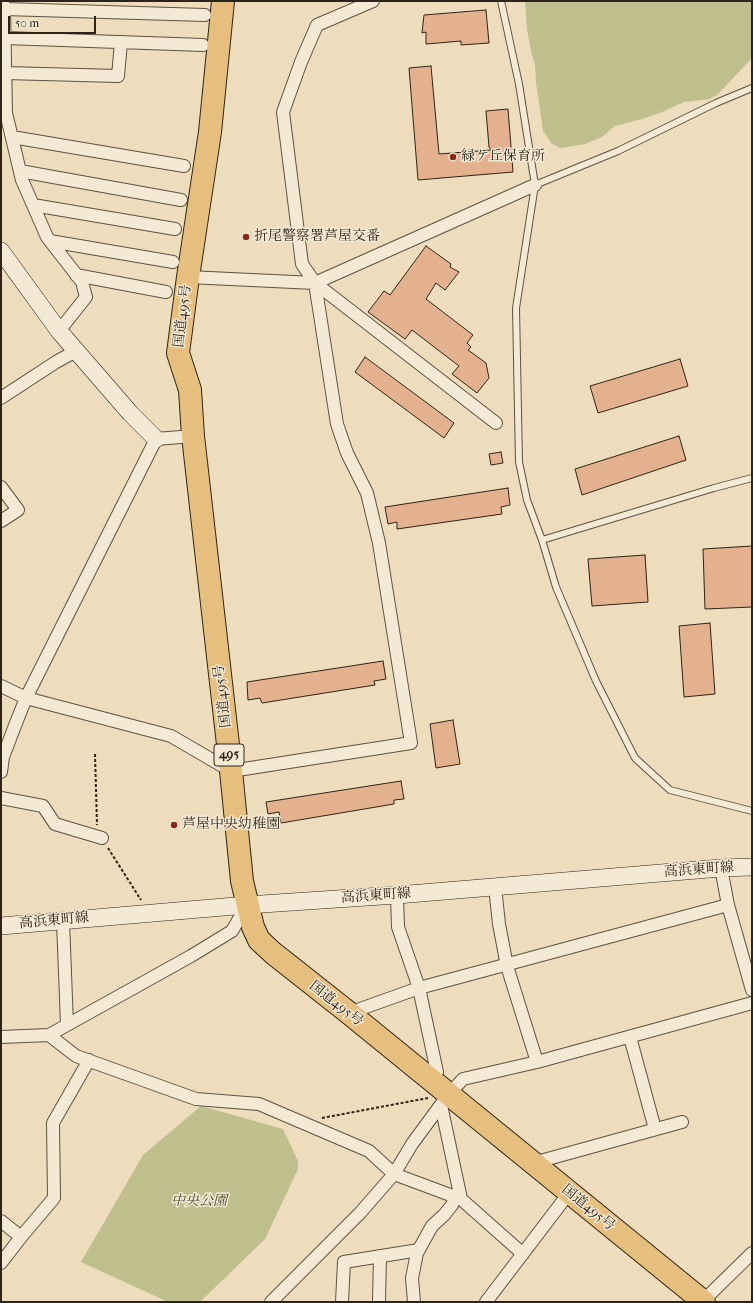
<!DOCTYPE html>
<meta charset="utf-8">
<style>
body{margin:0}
#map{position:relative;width:753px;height:1303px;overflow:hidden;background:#edddbd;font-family:"IM FELL French Canon",serif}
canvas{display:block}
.frame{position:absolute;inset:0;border:2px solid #2d2417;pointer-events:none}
.scale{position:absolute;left:8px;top:16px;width:88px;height:18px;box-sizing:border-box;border:2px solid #2d2417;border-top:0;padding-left:5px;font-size:12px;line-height:14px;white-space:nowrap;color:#2d2417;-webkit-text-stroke:3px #f3e9d4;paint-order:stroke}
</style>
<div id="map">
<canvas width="753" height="1303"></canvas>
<div class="frame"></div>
<div class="scale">50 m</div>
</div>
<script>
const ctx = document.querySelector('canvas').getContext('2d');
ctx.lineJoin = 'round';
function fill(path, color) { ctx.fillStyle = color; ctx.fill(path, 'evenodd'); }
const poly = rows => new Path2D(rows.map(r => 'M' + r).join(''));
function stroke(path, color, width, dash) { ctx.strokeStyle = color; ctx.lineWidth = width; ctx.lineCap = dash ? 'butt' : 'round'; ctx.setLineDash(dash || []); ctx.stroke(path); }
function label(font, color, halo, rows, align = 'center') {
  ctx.font = font + ' "IM FELL French Canon","Noto Serif JP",serif'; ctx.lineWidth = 3; ctx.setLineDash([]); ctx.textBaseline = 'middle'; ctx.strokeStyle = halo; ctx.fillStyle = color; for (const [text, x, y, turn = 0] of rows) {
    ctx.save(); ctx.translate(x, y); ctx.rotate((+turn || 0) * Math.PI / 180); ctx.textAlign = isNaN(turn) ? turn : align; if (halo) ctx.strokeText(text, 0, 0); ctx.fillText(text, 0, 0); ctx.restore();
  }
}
fill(poly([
 [525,1,752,1,752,58,718,94,710,99,684,102,660,113,642,119,615,126,602,137,585,144,561,148,552,144,543,131,536,82,535,65,531,51,527,29],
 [201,1106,283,1129,298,1161,298,1169,265,1239,200,1302,168,1302,81,1262,143,1155]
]), '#bebf8d');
const building = poly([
 [486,10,489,43,461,45,461,41,426,44,426,32,422,33,424,15,486,10],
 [431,66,439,154,491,150,489,147,486,111,508,109,513,172,418,180,409,68,431,66],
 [426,246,451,264,450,267,459,272,445,290,436,283,426,299,473,335,467,343,471,347,468,350,486,363,489,378,477,393,452,374,459,366,412,330,405,339,368,312,384,291,390,295,426,246],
 [365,357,454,423,444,438,355,372,365,357],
 [680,359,688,386,598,413,590,386,680,359],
 [679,436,686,460,582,495,575,469,679,436],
 [501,452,503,463,491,465,489,454,501,452],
 [508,488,510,505,501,507,502,514,397,529,397,522,388,524,385,507,508,488],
 [752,546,752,607,705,609,703,549,752,546],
 [645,555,648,602,592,606,588,559,645,555],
 [710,623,715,694,684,697,679,626,710,623],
 [383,661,386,679,374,681,375,685,262,703,260,698,248,700,247,682,383,661],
 [453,720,460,764,436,768,430,724,453,720],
 [401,781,404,799,394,800,394,804,281,823,279,812,268,814,266,802,401,781]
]);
fill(building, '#e4b18f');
stroke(building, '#2d2417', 1);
const lane = poly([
 [501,1,519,84,535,185,516,308,519,462,527,500,542,540,556,587,596,681,635,758,670,790,752,811],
 [535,185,618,151,716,103,752,88],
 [542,540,714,488,752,478]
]);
const street = poly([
 [373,1,317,25,301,62,283,112,302,264,315,283,496,423],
 [3,2,4,9,205,15],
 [4,9,6,113,22,180,47,237,82,282,86,297,59,331],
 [5,38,203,45],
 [5,73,118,76,121,42],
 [12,137,184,166],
 [20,171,181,200],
 [33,205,175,229],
 [50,241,173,262],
 [76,275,166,292],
 [188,277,315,283,535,185],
 [1,398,56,362,76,351],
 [1,487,18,510,1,521],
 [1,686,26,698,171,736,231,771,411,743,379,543,367,493,347,453,337,424,315,283],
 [1,772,3,757,16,723,26,698,156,439,193,436],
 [1,798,43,806,55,824,102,838],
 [721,868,728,905,752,990],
 [495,887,499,924,507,966,537,1062],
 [397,895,398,927,419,988,437,1072,430,1080],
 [63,921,67,1025],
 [349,1013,419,988,728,905],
 [49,1035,76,1056,196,1099,259,1104,369,1151,394,1174,461,1199,523,1254],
 [1,1037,49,1035,191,956,232,931,247,905],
 [630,1037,655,1129],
 [441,1105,461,1199],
 [533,1163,682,1122],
 [1,1221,21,1237,1,1263],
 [21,1237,54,1198,53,1123,89,1060],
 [703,1301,752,1253],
 [271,1302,360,1213,394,1174,412,1144,448,1095,463,1079,537,1062,752,1003],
 [342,1302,344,1262,419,1250],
 [379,1302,380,1256],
 [414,1302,412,1278,417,1253,432,1226,444,1215,452,1205,455,1197],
 [486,1302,569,1193]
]);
const secondary = poly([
 [1,251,59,331,130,413,156,439],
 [1,926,247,905,397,895,721,868,752,867]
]);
const highway = poly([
 [223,1,210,132,188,277,178,353,190,390,193,436,231,771,242,881,253,927,259,940,273,953,349,1013,704,1302]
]);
stroke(lane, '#5d5240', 8);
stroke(street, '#5d5240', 14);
stroke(secondary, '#2d2417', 18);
stroke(highway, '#2d2417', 24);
stroke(poly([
 [95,754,97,825],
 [108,848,141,900],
 [322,1118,428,1098]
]), '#2d2417', 2, [3, 2]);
stroke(lane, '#f3e9d4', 6);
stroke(street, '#f3e9d4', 12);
stroke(secondary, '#f3e9d4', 17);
stroke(highway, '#e6be7e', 22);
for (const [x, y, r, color] of [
 [453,157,4,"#8f2418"],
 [246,237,4,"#8f2418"],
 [174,825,4,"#8f2418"]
]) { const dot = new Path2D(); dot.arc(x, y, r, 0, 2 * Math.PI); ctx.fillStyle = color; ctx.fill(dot); stroke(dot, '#f3e9d4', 1.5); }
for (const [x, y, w] of [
 [229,755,30]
]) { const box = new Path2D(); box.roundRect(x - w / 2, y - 11, w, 22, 3); ctx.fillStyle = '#f3e9d4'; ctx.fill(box); stroke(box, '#2d2417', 1); }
label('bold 13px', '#2d2417', null, [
 ["495",229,755]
]);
label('14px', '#2d2417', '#f3e9d4', [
 ["緑ケ丘保育所",461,157],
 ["折尾警察署芦屋交番",254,237],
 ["芦屋中央幼稚園",182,825]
], 'left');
label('14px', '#2d2417', '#f3e9d4', [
 ["国道495号",183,316,-83],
 ["国道495号",223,696,-97],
 ["高浜東町線",699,870,-4],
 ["高浜東町線",376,896,-4],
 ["高浜東町線",54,921,-5],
 ["国道495号",336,1004,38],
 ["国道495号",588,1208,39]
]);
label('italic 14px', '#514b34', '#f3e9d4', [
 ["中央公園",199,1202]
]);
</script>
